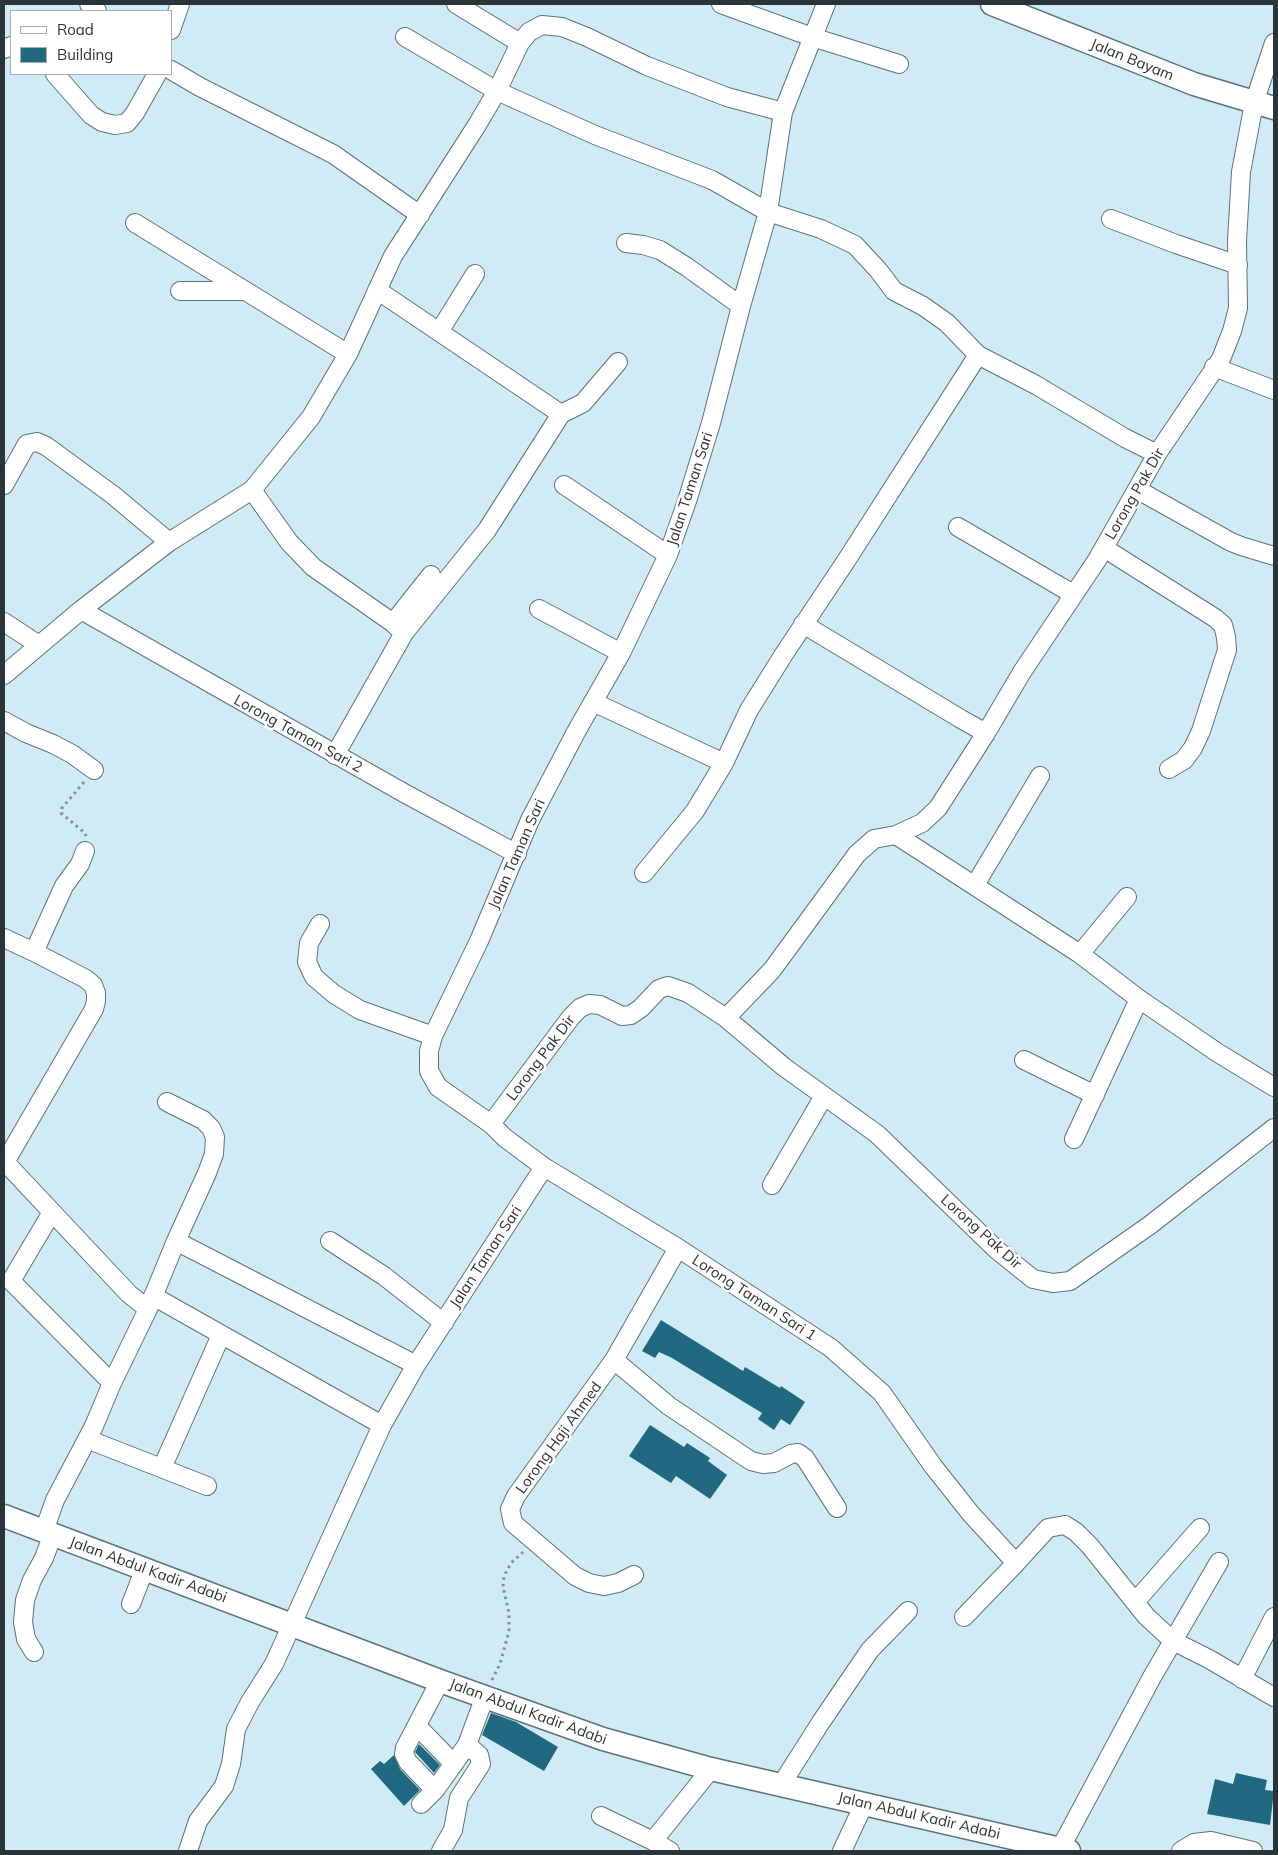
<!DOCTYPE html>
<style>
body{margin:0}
#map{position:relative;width:1278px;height:1855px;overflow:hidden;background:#d0ebf5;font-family:Mulish,sans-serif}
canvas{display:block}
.frame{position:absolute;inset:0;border:5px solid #2b3539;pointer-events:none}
.legend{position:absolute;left:10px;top:10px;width:162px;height:65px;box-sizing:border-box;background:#fff;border:1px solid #aaaeb0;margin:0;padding:6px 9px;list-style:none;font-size:15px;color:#2b3539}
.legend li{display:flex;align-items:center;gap:10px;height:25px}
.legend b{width:25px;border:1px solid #aaaeb0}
</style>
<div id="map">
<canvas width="1278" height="1855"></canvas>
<div class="frame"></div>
<ul class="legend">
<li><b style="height:6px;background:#fff"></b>Road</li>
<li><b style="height:14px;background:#206980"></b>Building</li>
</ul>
</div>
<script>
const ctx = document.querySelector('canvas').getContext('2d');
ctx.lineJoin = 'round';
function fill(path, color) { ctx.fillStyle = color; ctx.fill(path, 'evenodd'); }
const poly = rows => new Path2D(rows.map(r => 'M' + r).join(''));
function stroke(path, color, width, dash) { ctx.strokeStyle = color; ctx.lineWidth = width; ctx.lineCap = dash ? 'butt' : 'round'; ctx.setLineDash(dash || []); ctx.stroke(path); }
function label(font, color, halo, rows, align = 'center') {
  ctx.font = font + ' Mulish,sans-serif'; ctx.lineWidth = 5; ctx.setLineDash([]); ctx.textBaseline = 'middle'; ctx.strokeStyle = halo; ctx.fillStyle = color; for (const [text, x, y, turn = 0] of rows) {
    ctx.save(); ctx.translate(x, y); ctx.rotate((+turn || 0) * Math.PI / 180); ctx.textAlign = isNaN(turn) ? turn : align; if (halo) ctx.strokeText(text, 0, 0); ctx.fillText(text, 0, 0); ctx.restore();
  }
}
fill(poly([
 [661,1320,743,1371,745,1367,780,1388,781,1386,805,1402,790,1425,781,1419,774,1430,758,1419,762,1413,672,1358,659,1352,655,1358,642,1351],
 [650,1425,684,1447,687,1443,710,1458,708,1461,727,1475,710,1499,676,1476,671,1483,629,1456],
 [491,1713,516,1722,558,1747,544,1771,482,1735],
 [419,1744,440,1765,434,1773,415,1752],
 [394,1755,400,1769,420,1790,404,1806,371,1769,380,1761,384,1764],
 [1236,1773,1267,1780,1265,1790,1274,1791,1270,1825,1207,1814,1215,1779,1233,1784]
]), '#206980');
const minor = poly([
 [89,4,97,11],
 [456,4,520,43],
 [721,4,812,37,899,64],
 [826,4,783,112,768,212,741,306,711,423,687,501,668,555,621,653,576,732,530,820,479,941,433,1036,429,1051,429,1071,438,1087,491,1124,505,1138,544,1167,678,1248,831,1348,882,1393,933,1466,971,1514,1016,1563,1048,1528,1065,1525,1076,1532,1090,1546,1146,1616,1173,1641,1209,1659,1274,1697],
 [171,30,180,4],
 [405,37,497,91,595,135,712,180,768,212,821,229,855,245,879,271,894,291,923,306,947,323,978,355,1036,385,1125,438,1157,454],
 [4,49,11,46],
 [171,70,200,87,333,154,420,215],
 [55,74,91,115,102,122,115,125,127,123,135,113,157,74],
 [1111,219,1176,244,1238,265],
 [135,223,348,354],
 [626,243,643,245,660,250,687,267,741,306],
 [377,290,561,414],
 [180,291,245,291],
 [439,332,475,274],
 [1214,367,1274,390],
 [4,485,27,444,37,442,46,446,113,495,169,542],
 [564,485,668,555],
 [252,490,289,542,313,567,393,623,404,633],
 [1138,490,1231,542,1241,546,1274,556],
 [958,527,1073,594],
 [1104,548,1215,618,1223,625,1226,637,1227,650,1201,731,1193,748,1184,760,1169,769],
 [539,609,621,653],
 [81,610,404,793,517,854],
 [4,622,39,645],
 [393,623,431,575],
 [803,624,961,719,986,733],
 [4,675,81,610,169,542,252,490,311,417,348,354,393,256,477,125,497,91,520,43,529,32,542,25,562,27,587,37,647,66,727,97,783,112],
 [593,702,724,763],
 [4,721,26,733,53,744,72,754,94,770],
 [335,755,404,633,487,530,561,414,583,403,618,362],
 [896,835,1080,954,1139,999,1218,1053,1274,1087],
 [644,873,695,811,724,763,749,710,784,654,846,561,978,355],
 [975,885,1040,776],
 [320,924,309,943,307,962,314,977,334,994,360,1010,433,1036],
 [4,938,34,952,86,979,93,985,96,993,96,1001,94,1009,4,1164],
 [34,952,64,886,80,864,85,851],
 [1080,954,1127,897],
 [726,1018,772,970,857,854,874,839,896,835,922,823,938,808,986,733,1022,672,1097,560,1157,454,1221,359,1232,331,1238,308,1237,241,1241,172,1254,103,1274,43],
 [1024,1060,1095,1095],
 [491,1124,571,1017,580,1008,589,1004,600,1005,622,1016,631,1015,641,1008,659,989,668,986,688,993,726,1018,784,1067,877,1134,997,1250,1033,1279,1053,1283,1070,1281,1150,1225,1274,1128],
 [1074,1139,1139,999],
 [5,1162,129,1294,148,1309],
 [772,1185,824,1096],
 [52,1212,11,1281,112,1383],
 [176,1241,416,1365],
 [330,1241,384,1276,444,1323],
 [153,1296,382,1425],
 [614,1360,669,1406,751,1461,763,1464,774,1463,791,1454,798,1453,805,1458,837,1508],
 [87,1439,207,1486],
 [162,1468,221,1335],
 [44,1531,55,1500,94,1426,112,1383,148,1309,176,1241,207,1173,214,1154,215,1137,211,1128,203,1120,167,1102],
 [634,1575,618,1583,604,1586,589,1583,575,1576,513,1523,510,1509,516,1496,614,1360,678,1248],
 [1135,1602,1200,1528],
 [131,1604,145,1568],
 [964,1617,1016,1563],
 [34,1652,26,1639,23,1622,25,1600,32,1580,44,1558,53,1534],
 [1242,1679,1274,1617],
 [417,1726,454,1764],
 [781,1785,821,1722,870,1650,908,1611],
 [435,1790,408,1762,404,1754,405,1748,440,1681],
 [421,1804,435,1790,467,1745],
 [601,1816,653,1841],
 [1060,1849,1152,1677,1219,1562],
 [188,1851,198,1821,224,1786,231,1764,236,1729,250,1702,274,1664,382,1425,416,1365,544,1167],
 [441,1851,453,1830,459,1798,481,1764,479,1755,467,1745,485,1696],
 [670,1851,653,1841,711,1769],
 [842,1851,864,1804],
 [1181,1851,1194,1843,1211,1841,1253,1851]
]);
const major = poly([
 [992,4,1194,84,1274,108],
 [4,1516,440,1681,603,1739,711,1769,1069,1851]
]);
stroke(minor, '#5c737c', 20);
stroke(major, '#5c737c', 25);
stroke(poly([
 [84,782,62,808,61,813,85,833,86,836],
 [492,1680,500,1664,509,1631,509,1613,503,1587,504,1576,511,1563,523,1552]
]), '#7f9198', 3, [2.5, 4]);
stroke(minor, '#fff', 18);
stroke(major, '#fff', 22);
label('15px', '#2b3539', '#fff', [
 ["Jalan Bayam",1132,60,22],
 ["Jalan Taman Sari",690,489,-72],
 ["Lorong Pak Dir",1135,494,-60],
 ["Lorong Taman Sari 2",298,734,29],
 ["Jalan Taman Sari",517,854,-66],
 ["Lorong Pak Dir",541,1058,-53],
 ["Lorong Pak Dir",981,1232,42],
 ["Jalan Taman Sari",486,1257,-57],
 ["Lorong Taman Sari 1",754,1298,33],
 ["Lorong Haji Ahmed",559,1438,-54],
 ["Jalan Abdul Kadir Adabi",148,1570,20],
 ["Jalan Abdul Kadir Adabi",528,1712,20],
 ["Jalan Abdul Kadir Adabi",919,1816,13]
]);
</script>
